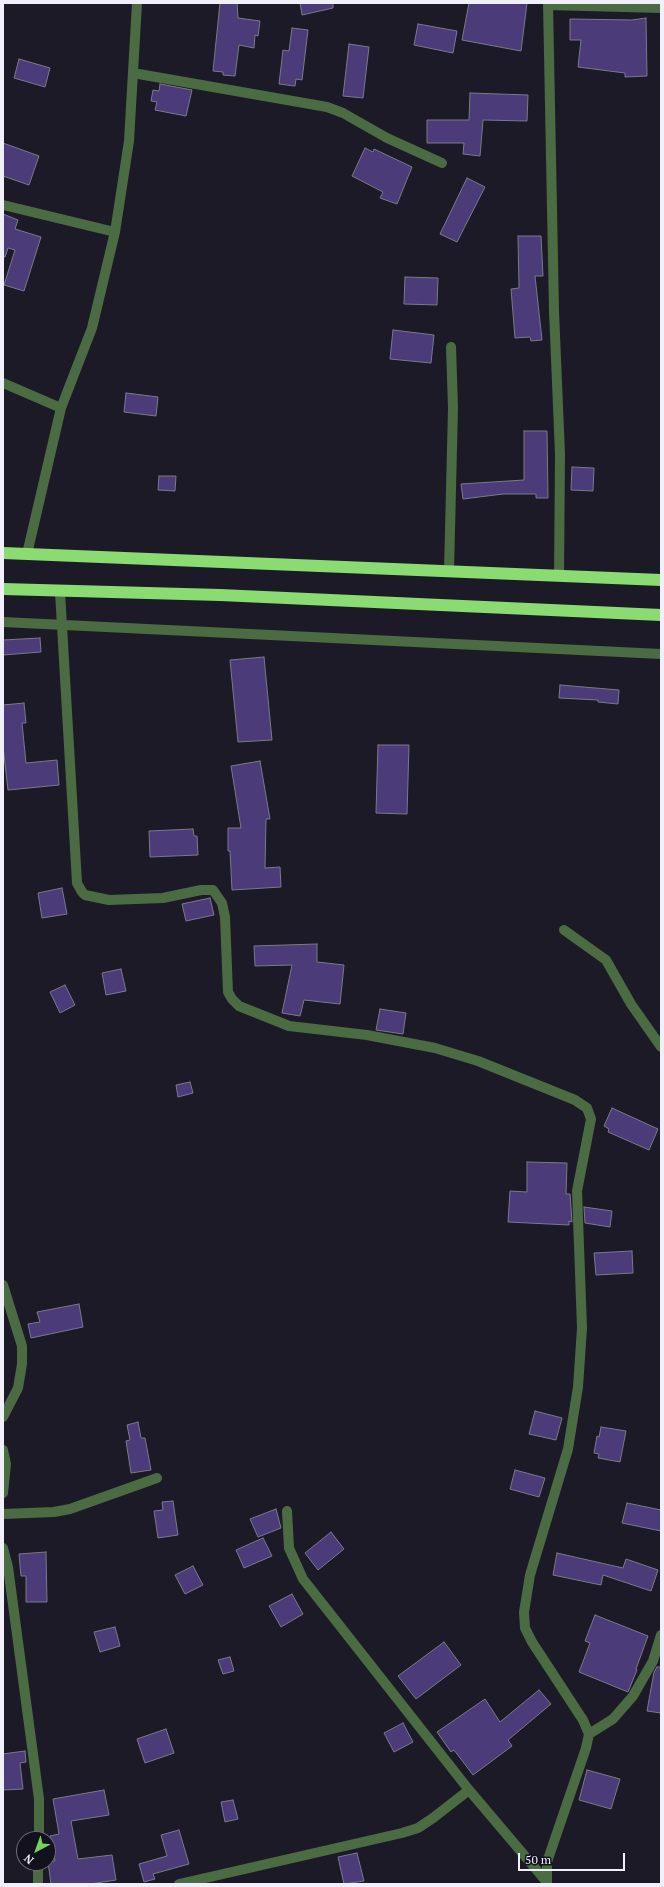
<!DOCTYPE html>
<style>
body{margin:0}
#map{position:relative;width:664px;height:1887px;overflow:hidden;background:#1c1a27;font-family:"PT Serif",serif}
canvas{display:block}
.frame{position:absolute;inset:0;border:4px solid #f1f0fa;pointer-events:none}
.north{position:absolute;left:16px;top:1831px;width:40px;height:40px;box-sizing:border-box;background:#13111e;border:1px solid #6c6a76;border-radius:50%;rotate:221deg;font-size:11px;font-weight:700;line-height:16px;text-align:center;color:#f1f0fa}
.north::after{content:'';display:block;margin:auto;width:14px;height:18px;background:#76d25a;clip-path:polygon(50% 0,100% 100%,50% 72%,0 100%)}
.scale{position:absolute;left:518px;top:1853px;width:107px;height:18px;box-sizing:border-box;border:2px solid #f1f0fa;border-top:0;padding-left:5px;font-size:12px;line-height:14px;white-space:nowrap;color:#f1f0fa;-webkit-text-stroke:3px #13111e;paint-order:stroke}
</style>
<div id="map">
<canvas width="664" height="1887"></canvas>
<div class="frame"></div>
<div class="north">N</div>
<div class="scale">50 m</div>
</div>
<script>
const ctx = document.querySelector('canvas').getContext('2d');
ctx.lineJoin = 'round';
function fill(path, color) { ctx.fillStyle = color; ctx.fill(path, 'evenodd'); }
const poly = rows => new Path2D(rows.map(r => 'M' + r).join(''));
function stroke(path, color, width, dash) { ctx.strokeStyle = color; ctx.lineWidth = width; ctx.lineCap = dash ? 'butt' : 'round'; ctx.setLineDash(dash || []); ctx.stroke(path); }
const building = poly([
 [220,3,237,3,238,18,260,21,258,36,255,35,254,48,239,45,235,76,223,75,223,72,213,71,220,3],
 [300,3,333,3,333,8,302,15,300,3],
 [469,3,527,3,521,51,462,40,469,3],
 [646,18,647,76,625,77,625,73,578,67,581,40,570,40,570,19,632,20,646,18],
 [418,24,457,31,453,53,414,45,418,24],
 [292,28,308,30,302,80,296,79,295,86,279,84,283,50,289,51,292,28],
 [349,44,369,47,363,98,343,96,349,44],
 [19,59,50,68,45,87,14,78,19,59],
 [160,84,192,90,186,116,155,110,157,102,151,101,153,90,159,91,160,84],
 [470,93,528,95,527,121,483,120,480,156,463,154,464,143,427,143,427,120,469,120,470,93],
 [3,143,39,156,29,185,3,176,3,143],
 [365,148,373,152,374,149,412,167,397,204,380,198,383,192,352,176,365,148],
 [467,178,485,187,457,242,440,234,467,178],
 [3,214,18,220,15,229,41,237,24,291,4,285,15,250,8,248,5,257,3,257,3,214],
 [518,236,541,236,543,276,535,276,542,340,531,341,530,337,515,338,511,289,519,288,518,236],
 [405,277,438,278,437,305,404,304,405,277],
 [393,330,434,335,431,363,390,359,393,330],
 [126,393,158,397,156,416,124,412,126,393],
 [524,431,547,431,548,498,536,498,536,494,503,494,463,499,461,484,524,480,524,431],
 [572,467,594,468,593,491,571,490,572,467],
 [159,476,176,476,175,491,158,490,159,476],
 [40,638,41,652,3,655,3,640,40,638],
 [264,657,272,740,238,742,230,660,264,657],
 [560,685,619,690,618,704,598,702,598,700,559,698,560,685],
 [24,703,26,723,22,723,26,763,57,760,59,785,8,790,3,746,3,705,24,703],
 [378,745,409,745,407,814,376,813,378,745],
 [260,761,270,819,266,819,265,868,280,867,281,887,232,890,230,851,228,851,228,828,241,828,231,766,260,761],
 [193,829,194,836,197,836,198,855,150,857,149,831,193,829],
 [62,888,67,914,42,918,38,893,62,888],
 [210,898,214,915,186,921,182,904,210,898],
 [317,944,317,962,344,965,340,1004,304,1000,300,1016,282,1013,292,965,255,966,254,946,317,944],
 [121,969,126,991,106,995,102,973,121,969],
 [65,985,75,1005,60,1013,50,992,65,985],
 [380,1009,406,1013,403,1034,376,1030,380,1009],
 [190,1082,193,1093,178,1097,176,1085,190,1082],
 [612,1108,658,1129,649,1150,608,1132,609,1129,604,1126,612,1108],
 [527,1162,567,1163,566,1194,570,1194,572,1222,569,1221,569,1225,508,1222,510,1191,527,1192,527,1162],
 [584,1207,612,1211,610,1227,585,1223,584,1207],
 [632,1251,633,1273,596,1275,594,1253,632,1251],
 [79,1304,83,1327,31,1338,28,1324,40,1322,37,1312,79,1304],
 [535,1411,562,1418,556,1440,529,1434,535,1411],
 [138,1422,141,1438,145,1438,151,1470,131,1473,126,1441,130,1440,127,1425,138,1422],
 [601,1427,626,1431,620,1462,598,1458,599,1454,594,1453,597,1436,599,1437,601,1427],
 [515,1470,545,1478,539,1497,510,1489,515,1470],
 [173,1501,178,1535,158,1538,154,1511,163,1510,162,1502,173,1501],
 [627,1503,661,1510,661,1531,622,1523,627,1503],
 [276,1509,281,1528,258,1537,250,1519,276,1509],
 [331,1532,344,1549,318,1570,305,1553,331,1532],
 [263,1538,272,1556,244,1568,236,1550,263,1538],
 [46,1552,47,1602,26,1602,26,1576,21,1576,19,1554,46,1552],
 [557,1553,623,1568,626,1559,658,1570,651,1591,603,1575,601,1585,553,1575,557,1553],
 [193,1566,203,1585,185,1594,175,1575,193,1566],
 [292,1594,303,1614,281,1627,269,1606,292,1594],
 [595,1615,648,1636,636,1669,637,1670,628,1692,579,1672,590,1643,585,1641,595,1615],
 [115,1627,120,1646,100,1652,94,1632,115,1627],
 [444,1642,461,1665,416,1699,398,1676,444,1642],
 [230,1657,234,1671,223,1674,218,1660,230,1657],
 [657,1667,661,1667,661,1713,647,1711,654,1672,657,1667],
 [539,1690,551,1704,508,1740,512,1746,473,1775,454,1750,451,1752,437,1732,485,1699,500,1722,539,1690],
 [403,1723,413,1742,394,1752,384,1733,403,1723],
 [166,1729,174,1753,145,1763,137,1739,166,1729],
 [25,1751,26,1762,20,1763,23,1789,3,1790,3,1754,25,1751],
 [587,1770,620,1779,611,1809,579,1800,587,1770],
 [104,1790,109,1815,71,1821,78,1859,112,1855,116,1880,90,1884,51,1884,48,1862,55,1861,50,1836,59,1834,53,1799,104,1790],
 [233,1800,238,1819,225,1822,221,1802,233,1800],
 [179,1830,189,1864,153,1874,155,1879,144,1882,139,1864,167,1856,161,1835,179,1830],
 [357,1853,364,1881,344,1884,338,1857,357,1853]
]);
fill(building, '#4b3c79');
stroke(building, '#7b798a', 1);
stroke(poly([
 [548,3,554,311,560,454,559,576],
 [548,5,661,8],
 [133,73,327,107,343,113,387,138,442,163],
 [3,205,115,232],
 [3,383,61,408],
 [27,554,61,408,92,328,115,232,129,141,137,3],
 [449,571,453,408,451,347],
 [60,592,77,883,82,892,85,895,109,900,163,898,201,890,213,890,222,903,225,917,228,992,232,999,239,1006,289,1026,367,1035,435,1048,478,1061,575,1100,587,1108,591,1119,577,1191,582,1328,578,1387,568,1449,530,1575,524,1612,525,1628,532,1642,583,1720,589,1734,586,1748,547,1862,547,1884],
 [3,622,661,654],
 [564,930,606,960,631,1004,661,1047],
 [3,1285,22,1346,22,1364,18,1388,3,1417],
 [3,1450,6,1464,3,1493],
 [287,1511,289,1548,303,1579,469,1790,546,1881],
 [3,1514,54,1512,70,1509,157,1478],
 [3,1548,8,1567,39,1799,39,1839],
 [589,1734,613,1719,633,1696,653,1661,661,1635],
 [38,1884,38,1863],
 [179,1884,402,1833,418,1828,433,1818,469,1790]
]), '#4b6b42', 10);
stroke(poly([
 [3,553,661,580],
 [3,589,220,595,661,615]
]), '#8adb72', 12);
</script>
